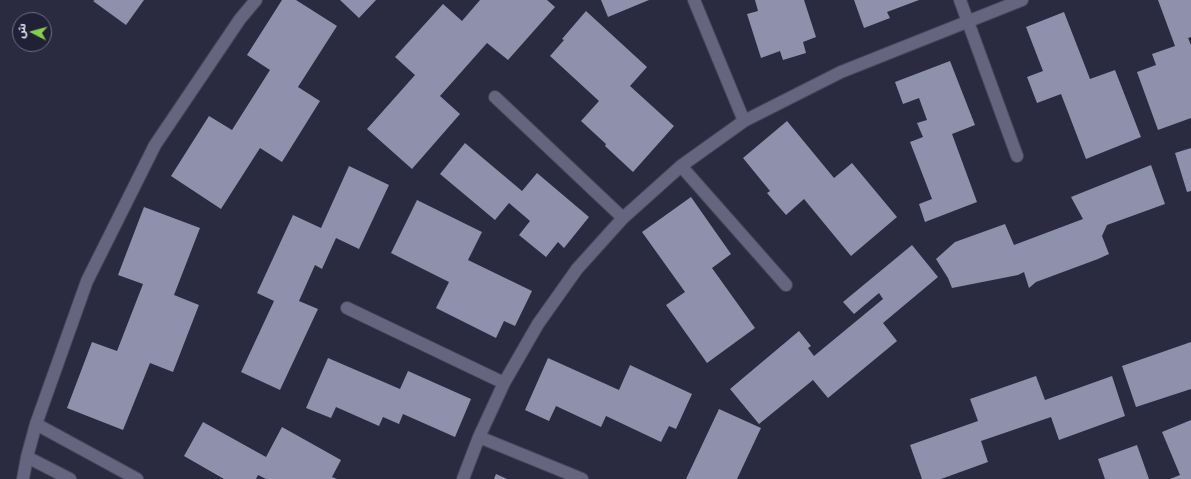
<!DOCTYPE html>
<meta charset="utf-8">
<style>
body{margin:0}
#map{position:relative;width:1191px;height:479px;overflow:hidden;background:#2a2a41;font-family:Cabin,"Noto Sans Arabic",sans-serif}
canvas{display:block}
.north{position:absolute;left:12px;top:12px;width:40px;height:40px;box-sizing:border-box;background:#202036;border:1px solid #6f6f83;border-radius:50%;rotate:276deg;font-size:11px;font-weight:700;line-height:16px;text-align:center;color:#e6e6f6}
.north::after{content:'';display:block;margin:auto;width:14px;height:18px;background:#86cf4c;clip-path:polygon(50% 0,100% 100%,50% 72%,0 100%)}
</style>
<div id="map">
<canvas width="1191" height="479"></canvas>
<div class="north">ش</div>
</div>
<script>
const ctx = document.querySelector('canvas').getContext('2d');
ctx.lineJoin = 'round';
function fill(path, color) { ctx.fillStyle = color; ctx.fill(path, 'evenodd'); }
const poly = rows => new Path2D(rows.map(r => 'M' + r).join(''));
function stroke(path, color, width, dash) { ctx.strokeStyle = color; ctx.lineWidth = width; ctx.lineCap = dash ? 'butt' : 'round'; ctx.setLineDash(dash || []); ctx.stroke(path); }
fill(poly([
 [95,0,144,0,126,25,93,1],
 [282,0,296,0,337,26,298,87,320,101,282,162,260,148,221,209,171,176,209,116,232,130,270,70,247,55],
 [340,0,376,0,359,18],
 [480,0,547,0,555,7,508,60,487,43,440,96,460,114,412,169,367,129,415,75,395,57,443,4,462,21],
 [601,0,649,0,608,17],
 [755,0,804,0,816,37,803,42,806,53,783,60,780,51,761,58,747,14,758,11],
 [854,0,919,0,887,12,890,18,864,28],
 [1158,0,1191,0,1191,37,1188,38,1191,45,1191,118,1158,130,1137,72,1156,65,1152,54,1175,46],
 [586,11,647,67,630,86,674,126,633,172,605,146,606,144,581,121,599,101,550,56,564,40,562,39],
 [1064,12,1090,79,1115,70,1141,137,1086,159,1061,94,1037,103,1027,77,1043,71,1026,27],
 [950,61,975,125,952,134,977,202,925,222,919,204,932,199,910,142,923,137,917,123,927,120,919,98,903,104,895,82],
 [787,121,834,178,852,163,897,217,851,256,804,199,786,215,767,193,770,191,743,158],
 [465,143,522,191,537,173,589,217,564,248,558,242,546,257,519,235,530,221,509,203,495,220,440,174],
 [1191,148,1191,191,1187,192,1175,153],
 [1151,165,1165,204,1107,225,1102,236,1109,254,1098,259,1036,282,1029,288,1024,272,1018,275,952,288,948,278,936,259,955,242,1005,224,1014,245,1083,219,1071,197],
 [349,166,389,185,359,249,336,238,322,269,315,265,299,301,318,309,280,390,241,372,274,301,257,293,293,215,321,228],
 [691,197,731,254,712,268,755,328,707,363,666,305,685,292,642,232],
 [417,200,482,232,468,260,532,291,515,326,504,321,496,338,436,308,449,282,391,253],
 [144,207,200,228,174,295,199,305,173,372,150,363,123,430,67,408,92,342,117,351,143,284,118,275],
 [912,245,938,277,883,323,897,341,828,398,813,380,759,424,730,389,799,331,811,346,808,348,814,356,883,299,879,293,854,314,843,302],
 [1191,342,1191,389,1136,407,1122,366],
 [328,358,400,389,408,371,471,399,455,437,403,414,399,424,383,417,379,426,336,407,331,418,306,408],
 [548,358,619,390,630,365,692,394,676,429,669,426,661,442,606,416,601,427,556,406,549,421,525,410],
 [1036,376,1045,400,1112,376,1125,416,1059,440,1051,417,981,441,988,462,941,479,922,479,910,445,978,421,970,399],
 [719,409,761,428,737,479,686,479],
 [1191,420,1191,479,1170,479,1180,475,1162,432],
 [203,422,266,457,282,427,341,460,332,477,337,479,266,479,258,475,256,479,224,479,184,456],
 [1137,445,1149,479,1105,479,1098,459],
 [496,474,507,479,494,479]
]), '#8f90ac');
const minor = poly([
 [694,0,744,121],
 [960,0,1017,156],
 [495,97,623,218],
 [681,166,786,285],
 [347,308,504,383],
 [36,424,137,479],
 [479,437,582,479],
 [27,457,70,479],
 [23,479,27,457,36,424,87,281,155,145,240,19,256,0],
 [463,479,479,437,504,383,538,324,577,269,623,218,681,166,744,121,841,72,1022,0]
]);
stroke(minor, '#464559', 14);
stroke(minor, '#656580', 12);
</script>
